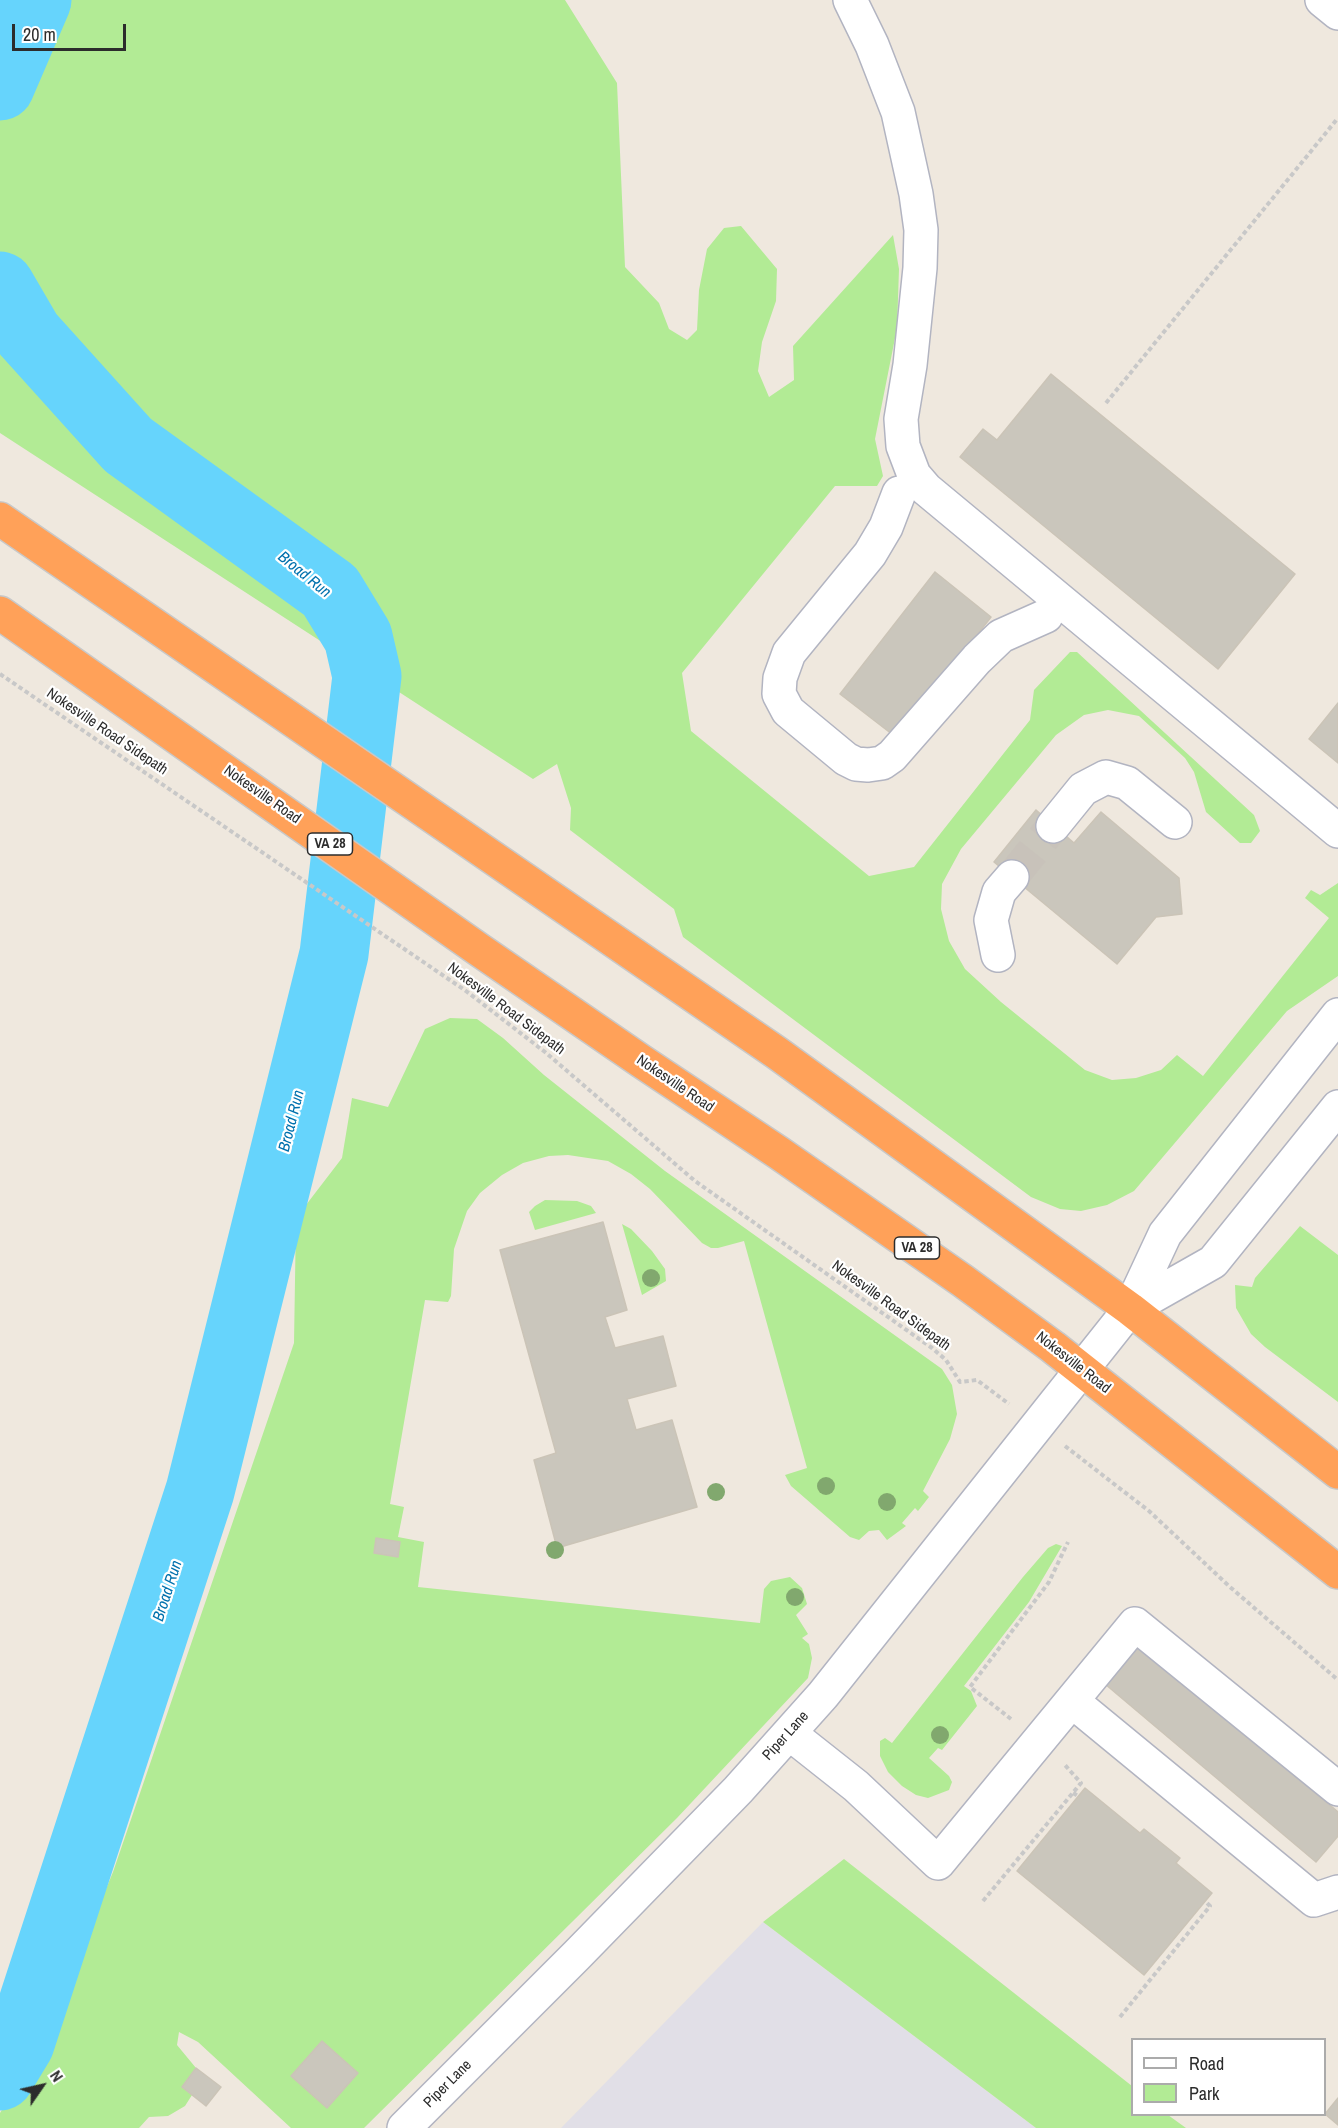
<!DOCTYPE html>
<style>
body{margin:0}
#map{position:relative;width:1338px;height:2128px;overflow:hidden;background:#efe8de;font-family:"Archivo Narrow",sans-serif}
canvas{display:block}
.legend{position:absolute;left:1131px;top:2038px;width:195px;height:78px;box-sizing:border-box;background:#fff;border:2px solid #ababab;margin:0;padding:8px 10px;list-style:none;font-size:18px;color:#2c2c2c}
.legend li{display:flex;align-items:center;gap:12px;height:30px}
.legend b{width:30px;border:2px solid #ababab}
.north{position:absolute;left:12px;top:2056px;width:60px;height:60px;-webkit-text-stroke:4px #fff;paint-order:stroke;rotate:56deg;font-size:16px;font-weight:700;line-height:24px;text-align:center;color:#2c2c2c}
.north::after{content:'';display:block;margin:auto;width:21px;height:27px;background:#2c2c2c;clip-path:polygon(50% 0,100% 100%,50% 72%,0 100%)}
.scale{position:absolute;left:12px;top:24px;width:114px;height:27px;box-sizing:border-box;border:3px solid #2c2c2c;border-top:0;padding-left:8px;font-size:18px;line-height:21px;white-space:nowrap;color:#2c2c2c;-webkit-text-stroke:4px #fff;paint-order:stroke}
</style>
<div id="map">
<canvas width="1338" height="2128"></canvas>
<ul class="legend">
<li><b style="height:8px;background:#fff"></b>Road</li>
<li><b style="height:16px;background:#b2eb95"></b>Park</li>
</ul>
<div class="north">N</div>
<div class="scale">20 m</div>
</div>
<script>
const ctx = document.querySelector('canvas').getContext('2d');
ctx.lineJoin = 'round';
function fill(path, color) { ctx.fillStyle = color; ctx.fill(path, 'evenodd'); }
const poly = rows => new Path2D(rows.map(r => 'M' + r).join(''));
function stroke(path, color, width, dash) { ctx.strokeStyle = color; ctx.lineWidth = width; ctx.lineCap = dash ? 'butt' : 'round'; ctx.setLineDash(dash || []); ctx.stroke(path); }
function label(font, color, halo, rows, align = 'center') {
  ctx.font = font + ' "Archivo Narrow",sans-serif'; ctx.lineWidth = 4.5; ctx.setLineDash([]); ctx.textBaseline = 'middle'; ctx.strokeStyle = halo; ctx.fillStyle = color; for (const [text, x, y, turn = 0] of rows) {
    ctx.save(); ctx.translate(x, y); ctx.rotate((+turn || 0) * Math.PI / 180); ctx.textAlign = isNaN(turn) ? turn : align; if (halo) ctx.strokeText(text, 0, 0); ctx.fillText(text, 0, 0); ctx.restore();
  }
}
fill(poly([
 [763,1922,1036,2128,561,2128]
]), '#e1dfe7');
fill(poly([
 [0,0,565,0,617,83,625,267,659,303,669,329,687,340,697,330,699,290,707,249,724,228,741,226,777,269,776,301,762,342,758,371,769,397,794,380,793,346,893,235,899,269,897,328,875,439,883,476,877,486,835,486,682,673,691,731,869,876,914,867,1030,720,1034,690,1070,652,1077,652,1254,815,1260,831,1251,843,1240,843,1206,812,1194,772,1185,758,1139,716,1108,710,1084,715,1056,735,961,849,942,884,941,909,949,941,965,969,1001,1002,1085,1070,1112,1080,1136,1078,1161,1070,1177,1055,1203,1076,1329,918,1305,898,1311,890,1320,895,1338,883,1338,976,1287,1011,1134,1191,1107,1205,1081,1211,1060,1209,1031,1197,683,937,674,909,570,830,571,808,557,764,533,779,0,433],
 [450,1018,477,1019,503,1038,544,1075,665,1171,942,1369,952,1385,957,1414,950,1439,923,1491,929,1497,918,1511,915,1508,902,1523,906,1526,887,1540,879,1530,869,1531,859,1540,850,1537,791,1486,785,1475,807,1468,744,1241,718,1248,711,1248,702,1243,650,1189,631,1174,608,1161,568,1155,549,1156,523,1163,502,1175,480,1193,467,1211,454,1249,451,1296,448,1302,425,1300,390,1504,404,1507,398,1537,424,1542,418,1587,760,1623,764,1589,771,1581,790,1577,802,1588,807,1604,796,1615,808,1634,802,1638,809,1644,812,1658,808,1678,677,1818,364,2128,291,2128,198,2042,179,2032,177,2045,196,2068,182,2087,192,2095,185,2106,168,2116,149,2117,139,2128,0,2128,0,2113,19,2082,53,2017,113,1872,294,1343,296,1218,342,1158,352,1098,388,1107,425,1029],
 [545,1200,577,1201,591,1206,596,1213,535,1230,529,1212,535,1206],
 [622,1224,631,1229,652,1251,665,1269,666,1281,642,1295],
 [1300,1226,1338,1255,1338,1402,1265,1347,1251,1334,1236,1308,1235,1285,1252,1287,1255,1278],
 [1056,1544,1062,1546,1029,1602,964,1686,971,1691,977,1706,942,1750,938,1748,929,1758,949,1776,952,1782,949,1790,928,1798,916,1795,902,1786,888,1772,880,1756,880,1741,885,1738,892,1743,1023,1577,1048,1548],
 [844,1859,1132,2086,1132,2114,1168,2115,1186,2128,1036,2128,763,1922]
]), '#b2eb95');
stroke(poly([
 [0,86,37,0],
 [0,286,28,334,128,445,330,591,358,637,367,676,334,954,200,1491,20,2043,0,2076]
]), '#66d4fc', 69);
const building = poly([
 [1051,374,1295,574,1218,669,960,457,983,429,997,440,1051,374],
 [935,572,991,617,897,738,840,694,935,572],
 [1338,703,1338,763,1309,739,1338,703],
 [1036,810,1074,843,1101,812,1179,878,1182,914,1156,917,1117,964,994,862,1036,810],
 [603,1222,627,1310,605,1317,615,1348,663,1336,676,1386,627,1399,636,1430,672,1420,697,1507,557,1548,534,1460,556,1453,500,1250,603,1222],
 [376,1538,400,1542,398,1557,374,1553,376,1538],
 [1139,1644,1338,1812,1338,1836,1316,1862,1105,1684,1139,1644],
 [1085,1788,1140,1833,1144,1829,1180,1858,1176,1863,1212,1893,1144,1975,1017,1871,1085,1788],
 [322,2041,358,2073,327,2108,291,2076,322,2041],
 [196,2068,221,2087,206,2106,182,2087,196,2068],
 [1338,2098,1338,2125,1325,2114,1338,2098]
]);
fill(building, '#cac6bc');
stroke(building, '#cbc4b7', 1.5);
stroke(poly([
 [1012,877,1053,826]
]), '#c8c2ba', 33, [33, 16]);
const minor = poly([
 [850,0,872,45,898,112,916,194,921,230,920,268,910,365,901,419,903,446,914,475,926,489,1338,831],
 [1322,0,1338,13],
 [899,493,886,527,870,554,789,653,780,678,779,694,788,711,846,759,856,764,868,765,882,763,892,756,977,659,1001,636,1046,616],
 [1053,826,1083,789,1106,777,1127,783,1175,822],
 [998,955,991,920,999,892,1012,877],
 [1130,1309,1213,1262,1338,1107],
 [1072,1701,1314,1900,1338,1892],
 [789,1733,856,1786,938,1863,1135,1624,1338,1789],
 [404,2128,577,1955,738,1790,823,1695,1130,1309,1165,1234,1338,1015]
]);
const highway = poly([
 [0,519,777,1053,1130,1309,1338,1472],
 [0,613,478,949,641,1061,779,1153,963,1281,1053,1347,1338,1572]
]);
stroke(minor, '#b2b4c1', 36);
stroke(highway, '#c8c8c8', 36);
stroke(poly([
 [1106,403,1338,118],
 [0,674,466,991,545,1052,695,1181,932,1348,946,1360,960,1382,977,1380,1009,1404],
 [1065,1446,1149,1511,1230,1587,1338,1680],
 [1011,1719,970,1687,1049,1582,1068,1542],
 [1073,1793,1078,1796],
 [983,1901,1081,1783,1064,1764],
 [1120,2017,1210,1906,1205,1901]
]), '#c8c8c8', 4, [4.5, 3]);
stroke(minor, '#fff', 33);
stroke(highway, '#ffa159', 33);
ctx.fillStyle = '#81a86e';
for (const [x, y] of [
 [651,1278],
 [826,1486],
 [716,1492],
 [887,1502],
 [555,1550],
 [795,1597],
 [940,1735]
]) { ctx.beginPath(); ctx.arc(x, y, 9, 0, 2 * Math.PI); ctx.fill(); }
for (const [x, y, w] of [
 [330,844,45],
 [917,1248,45]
]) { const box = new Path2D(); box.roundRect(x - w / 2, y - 11, w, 22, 4.5); ctx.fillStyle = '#fff'; ctx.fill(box); stroke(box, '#2c2c2c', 1.5); }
label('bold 14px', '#2c2c2c', null, [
 ["VA 28",330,844],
 ["VA 28",917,1248]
]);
label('15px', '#2c2c2c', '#fff', [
 ["Nokesville Road Sidepath",107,732,34],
 ["Nokesville Road",262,795,35],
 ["Nokesville Road Sidepath",506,1009,37],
 ["Nokesville Road",675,1084,34],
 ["Nokesville Road Sidepath",891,1306,36],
 ["Nokesville Road",1073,1363,38],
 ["Piper Lane",786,1736,-48],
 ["Piper Lane",448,2084,-45]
]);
label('italic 16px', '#0071ad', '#fff', [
 ["Broad Run",304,575,39],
 ["Broad Run",292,1121,-76],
 ["Broad Run",168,1591,-72]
]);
</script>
